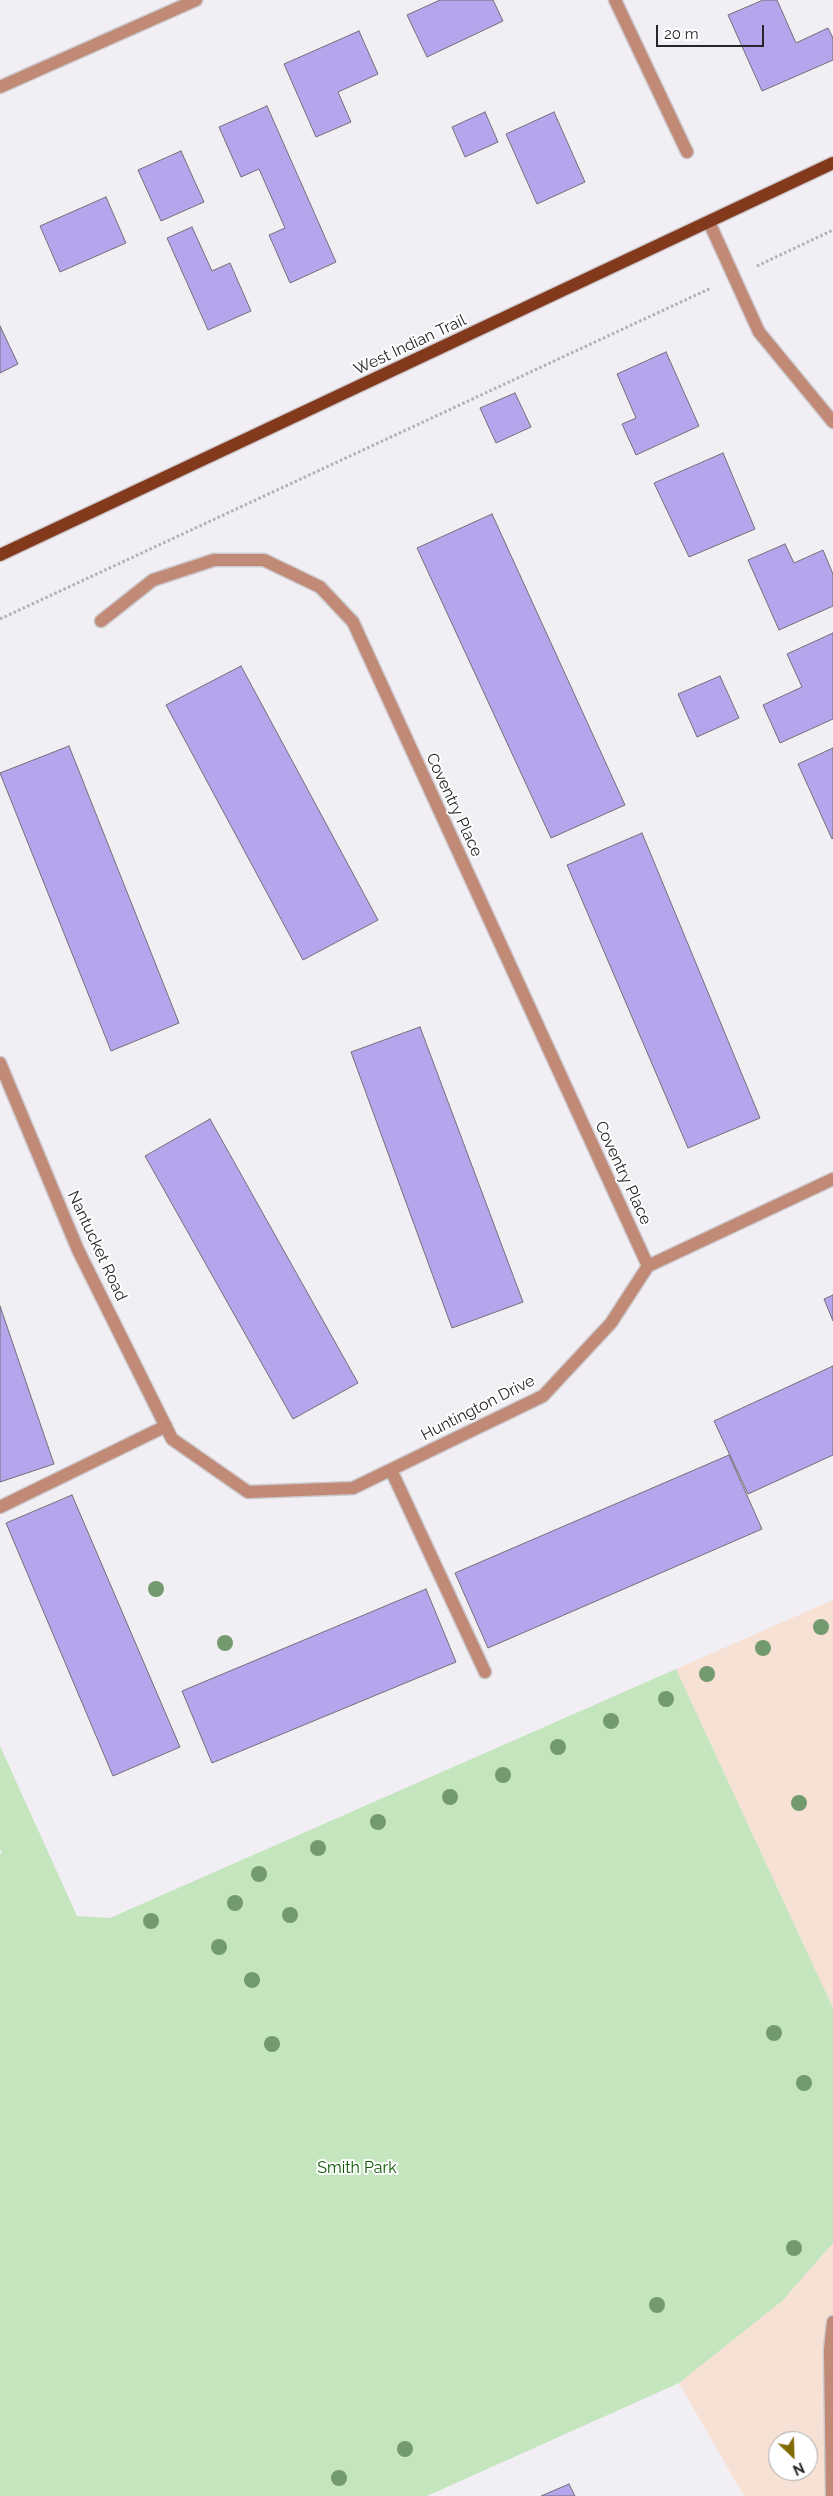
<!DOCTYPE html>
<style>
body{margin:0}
#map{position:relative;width:833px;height:2496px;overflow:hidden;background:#f1eef4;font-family:Raleway,sans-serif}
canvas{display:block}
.north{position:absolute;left:768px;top:2431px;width:50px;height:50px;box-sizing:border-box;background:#fff;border:1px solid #a9a8a9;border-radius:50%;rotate:156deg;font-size:14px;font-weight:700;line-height:20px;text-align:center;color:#272628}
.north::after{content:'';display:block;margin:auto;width:18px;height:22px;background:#816a02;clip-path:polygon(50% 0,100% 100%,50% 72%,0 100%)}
.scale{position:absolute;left:656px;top:25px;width:108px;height:22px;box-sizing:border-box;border:2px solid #272628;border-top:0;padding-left:6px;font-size:15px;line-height:18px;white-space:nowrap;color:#272628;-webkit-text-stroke:4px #fff;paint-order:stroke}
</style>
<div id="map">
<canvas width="833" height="2496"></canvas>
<div class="north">N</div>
<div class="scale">20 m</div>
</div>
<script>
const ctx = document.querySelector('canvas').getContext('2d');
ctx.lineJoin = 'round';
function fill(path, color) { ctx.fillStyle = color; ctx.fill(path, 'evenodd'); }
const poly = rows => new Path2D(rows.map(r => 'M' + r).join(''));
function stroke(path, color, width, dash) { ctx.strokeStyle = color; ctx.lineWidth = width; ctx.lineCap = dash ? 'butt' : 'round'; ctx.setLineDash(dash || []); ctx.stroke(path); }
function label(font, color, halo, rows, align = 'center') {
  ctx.font = font + ' Raleway,sans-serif'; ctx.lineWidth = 4; ctx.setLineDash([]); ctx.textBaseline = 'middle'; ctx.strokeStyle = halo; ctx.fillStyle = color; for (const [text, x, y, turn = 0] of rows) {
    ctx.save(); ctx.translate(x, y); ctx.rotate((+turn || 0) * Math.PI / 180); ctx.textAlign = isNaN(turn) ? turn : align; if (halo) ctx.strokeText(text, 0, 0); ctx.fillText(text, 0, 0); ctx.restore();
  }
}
fill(poly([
 [833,1600,833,2008,676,1669],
 [833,2243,833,2496,744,2496,679,2383,782,2301],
 [778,2441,808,2441,808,2471,778,2471]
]), '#f7e1d4');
fill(poly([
 [676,1669,833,2008,833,2243,782,2301,679,2383,427,2496,0,2496,0,1854,2,1853,0,1849,0,1746,77,1916,110,1918]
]), '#c5e5bf');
const building = poly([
 [440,0,493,0,503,21,427,57,407,15,440,0],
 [763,0,777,0,796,43,828,28,833,38,833,60,762,91,728,15,763,0],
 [359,31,378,74,338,92,351,122,316,137,284,64,359,31],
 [267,106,336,262,290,283,269,235,285,228,259,169,241,177,219,127,267,106],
 [485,112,498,142,465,157,452,127,485,112],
 [554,112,585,182,537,204,506,134,554,112],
 [181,151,204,202,161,221,138,170,181,151],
 [106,197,126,243,60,272,40,226,106,197],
 [192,227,212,271,230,263,251,311,208,330,167,238,192,227],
 [0,326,18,364,0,373,0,326],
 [666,352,699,426,636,455,622,424,636,418,617,374,666,352],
 [515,393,531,427,496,443,480,408,515,393],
 [723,453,755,529,689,557,654,483,723,453],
 [492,514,625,805,551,838,417,548,492,514],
 [785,544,794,563,823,550,833,574,833,606,779,630,748,560,785,544],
 [833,633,833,719,780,743,763,705,802,687,787,654,833,633],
 [241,666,378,920,303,960,166,705,241,666],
 [720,676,739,718,697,737,678,694,720,676],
 [69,746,179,1023,111,1051,0,773,69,746],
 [833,748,833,838,832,839,798,764,833,748],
 [642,833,760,1118,688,1148,567,865,642,833],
 [420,1027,523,1302,452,1328,351,1052,420,1027],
 [210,1119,358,1383,293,1419,145,1156,210,1119],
 [833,1295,833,1321,824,1299,833,1295],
 [0,1306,54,1464,0,1482,0,1306],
 [833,1366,833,1455,748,1494,714,1421,833,1366],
 [729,1455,762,1529,488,1648,455,1573,729,1455],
 [72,1495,180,1747,113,1776,6,1523,72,1495],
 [426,1589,456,1662,212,1763,182,1691,426,1589],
 [569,2484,575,2496,541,2496,569,2484]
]);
fill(building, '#b4a5ec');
stroke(building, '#717176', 1);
const minor = poly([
 [615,0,687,152],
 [0,87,196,0],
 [709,222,759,332,833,422],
 [101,621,153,580,214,560,264,560,320,587,353,622,648,1266],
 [0,1063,78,1250,172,1439,248,1492,353,1488,543,1396,611,1323,648,1266,833,1179],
 [391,1470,485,1672],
 [0,1507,166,1426],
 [832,2496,830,2350,833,2322]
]);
const major = poly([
 [0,555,833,163]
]);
stroke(minor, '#cdcacf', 15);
stroke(major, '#cdcacf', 15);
stroke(poly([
 [757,266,833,230],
 [0,619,711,288]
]), '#b2b0b5', 3, [2.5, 2.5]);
stroke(minor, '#c08a76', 12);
stroke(major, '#83391b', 12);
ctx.fillStyle = '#739a6e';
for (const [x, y] of [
 [156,1589],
 [821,1627],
 [225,1643],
 [763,1648],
 [707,1674],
 [666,1699],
 [611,1721],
 [558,1747],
 [503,1775],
 [450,1797],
 [799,1803],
 [378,1822],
 [318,1848],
 [259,1874],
 [235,1903],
 [290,1915],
 [151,1921],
 [219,1947],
 [252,1980],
 [774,2033],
 [272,2044],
 [804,2083],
 [794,2248],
 [657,2305],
 [405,2449],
 [339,2478]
]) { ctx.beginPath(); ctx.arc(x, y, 8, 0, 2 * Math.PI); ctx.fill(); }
label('16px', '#272628', '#fff', [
 ["West Indian Trail",410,345,-25],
 ["Coventry Place",454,805,65],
 ["Coventry Place",623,1173,65],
 ["Nantucket Road",97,1246,65],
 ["Huntington Drive",478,1408,-27]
]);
label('16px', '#0c5600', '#fff', [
 ["Smith Park",357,2168]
]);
</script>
